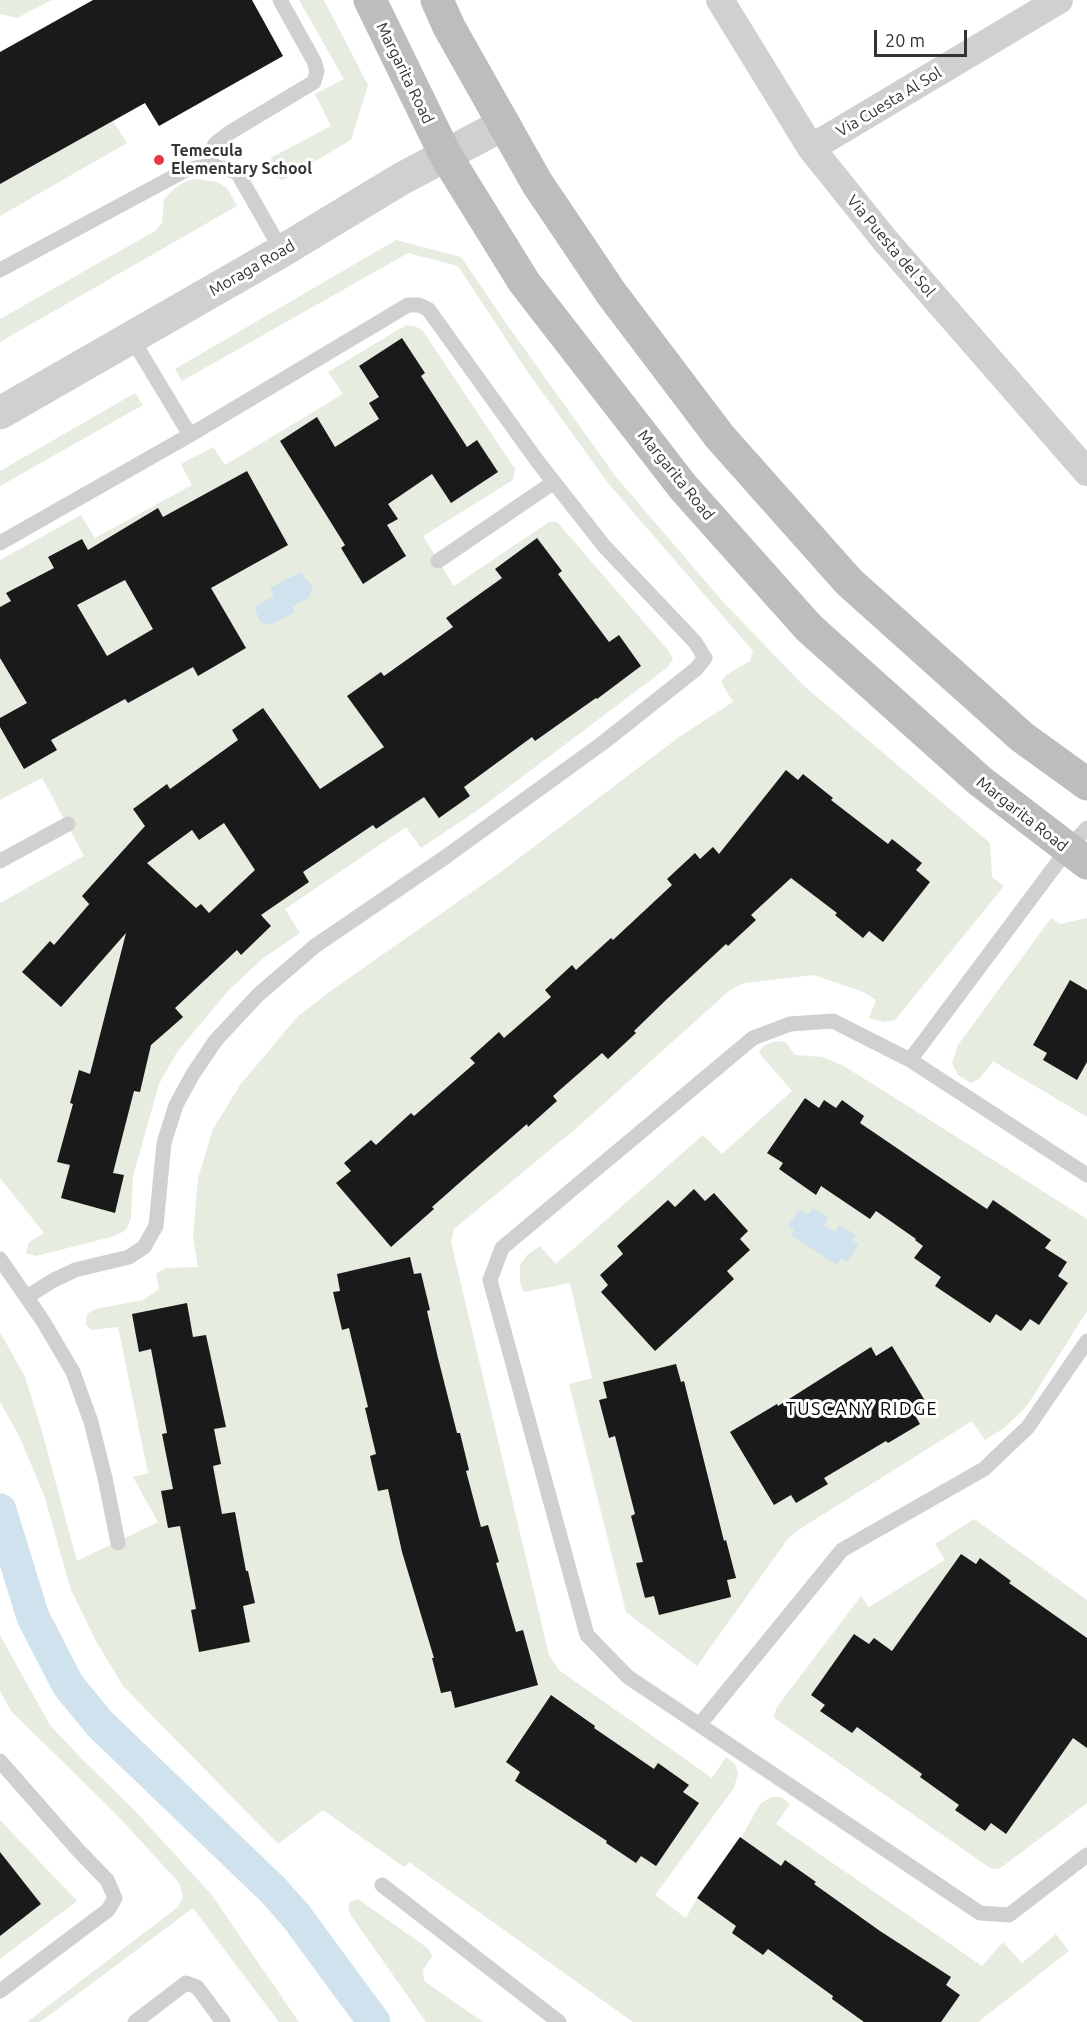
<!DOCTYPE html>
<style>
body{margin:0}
#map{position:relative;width:1087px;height:2022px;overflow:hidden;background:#fff;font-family:Ubuntu,sans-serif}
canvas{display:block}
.scale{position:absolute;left:874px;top:30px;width:93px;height:27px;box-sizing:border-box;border:3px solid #333;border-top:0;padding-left:8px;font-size:18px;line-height:21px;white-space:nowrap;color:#333;-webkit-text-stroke:4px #fff;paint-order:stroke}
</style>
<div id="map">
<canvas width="1087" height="2022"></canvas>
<div class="scale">20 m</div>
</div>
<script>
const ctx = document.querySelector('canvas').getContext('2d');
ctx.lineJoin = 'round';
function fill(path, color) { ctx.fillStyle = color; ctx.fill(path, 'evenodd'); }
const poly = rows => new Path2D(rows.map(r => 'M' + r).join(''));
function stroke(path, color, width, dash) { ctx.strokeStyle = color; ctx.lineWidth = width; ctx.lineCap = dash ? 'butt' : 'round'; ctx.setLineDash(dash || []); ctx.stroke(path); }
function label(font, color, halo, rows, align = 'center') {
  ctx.font = font + ' Ubuntu,sans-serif'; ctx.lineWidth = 6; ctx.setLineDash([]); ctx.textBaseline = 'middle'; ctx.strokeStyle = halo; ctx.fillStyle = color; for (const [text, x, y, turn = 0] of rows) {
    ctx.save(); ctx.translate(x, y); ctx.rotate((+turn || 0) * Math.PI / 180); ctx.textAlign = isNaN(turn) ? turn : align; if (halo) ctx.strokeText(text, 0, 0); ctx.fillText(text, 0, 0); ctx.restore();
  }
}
fill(poly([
 [0,0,52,0,17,18,0,14],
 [299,0,324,0,368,85,351,140,283,180,275,177,269,164,272,157,331,126,315,94,344,79],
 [113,121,127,143,0,216,0,184],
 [197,179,217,182,227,188,237,206,0,342,0,319,155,231,162,223,164,199,175,188,186,181],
 [396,240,461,257,508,326,616,477,724,603,804,686,990,843,992,877,1004,886,895,1020,884,1022,869,1018,876,1000,863,992,814,975,744,983,730,990,579,1126,454,1229,451,1242,549,1655,559,1670,712,1778,726,1757,735,1764,738,1773,734,1788,655,1895,686,1918,697,1898,741,1838,760,1804,771,1797,781,1797,790,1804,776,1824,982,1966,1003,1942,1022,1963,1056,1934,1069,1951,978,2022,633,2022,409,1862,404,1867,323,1810,278,1844,123,1686,96,1641,71,1590,44,1495,19,1436,0,1402,0,1332,25,1377,41,1428,77,1561,158,1522,133,1477,148,1473,118,1327,92,1330,86,1325,87,1314,96,1309,143,1300,159,1289,156,1274,166,1268,198,1267,193,1236,198,1178,213,1129,240,1085,297,1017,332,990,502,871,679,737,733,702,721,682,726,675,750,661,753,651,608,483,527,371,458,266,408,253,182,381,175,369],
 [406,325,415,326,423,331,515,469,513,480,423,536,454,586,549,522,557,522,668,650,673,659,668,667,478,810,421,848,406,827,285,909,300,933,262,959,228,991,177,1052,159,1084,133,1176,131,1218,126,1230,115,1236,36,1256,26,1253,29,1242,44,1233,0,1178,0,903,84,856,42,778,0,800,0,560,81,515,95,538,192,485,181,464,213,447,225,465,343,394,328,372],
 [135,393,143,405,0,486,0,471],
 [1051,918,1060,924,1087,918,1087,1117,993,1061,980,1078,971,1083,958,1075,952,1063,958,1045],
 [776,1041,786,1042,795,1055,822,1057,844,1066,1087,1219,1087,1311,1032,1398,1023,1410,1004,1428,985,1440,972,1421,795,1532,787,1540,697,1666,626,1612,569,1384,592,1378,570,1283,524,1292,520,1283,520,1265,527,1255,540,1246,556,1264,703,1135,722,1154,792,1091,759,1053,763,1046],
 [974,1519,1087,1600,1087,1803,999,1869,990,1868,773,1717,777,1707,861,1596,869,1607,945,1560,935,1544],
 [0,1635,50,1725,81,1758,136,1812,211,1894,299,2022,279,2022,193,1908,40,2022,27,2022,178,1907,183,1897,179,1883,117,1815,11,1711,0,1691],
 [0,1820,77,1901,0,1959],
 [254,1862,312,1928,381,2022,361,2022,273,1905,242,1871],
 [358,1899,429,1949,432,1957,423,1970,424,1981,483,2022,426,2022,350,1914,348,1906,351,1901]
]), '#e6ecdf');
fill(poly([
 [301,573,312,586,312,591,308,598,292,607,295,612,270,625,260,622,255,609,258,604,274,596,270,588,297,574],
 [813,1208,829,1218,824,1225,835,1232,840,1225,856,1235,853,1241,859,1244,847,1262,841,1259,837,1265,791,1235,794,1230,788,1226,799,1210,808,1215]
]), '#cfe2ee');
stroke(poly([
 [0,1510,33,1617,68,1685,100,1724,273,1890,296,1916,374,2022]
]), '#cfe2ee', 33);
fill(poly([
 [93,0,252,0,283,56,159,126,145,103,0,184,0,52],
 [402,338,425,373,421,376,467,447,477,440,498,472,451,503,432,474,388,504,398,519,387,525,406,556,363,584,341,548,345,545,280,441,317,417,335,447,379,419,369,403,379,397,359,366],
 [247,471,288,545,211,588,246,648,198,676,193,667,128,703,125,699,51,740,57,750,24,769,0,727,0,718,27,703,0,658,0,607,11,601,6,593,54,568,48,557,82,539,88,550,158,508,163,517],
 [125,580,153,629,107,656,77,605],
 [537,538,562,571,558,574,609,642,619,635,641,666,597,699,596,698,535,741,532,737,464,787,470,796,439,818,424,797,376,829,373,825,303,872,309,882,261,915,271,926,241,955,237,950,175,1008,183,1017,151,1045,140,1092,134,1091,113,1173,124,1175,115,1213,61,1198,70,1165,57,1162,73,1104,70,1103,79,1070,90,1074,126,933,61,1007,22,972,50,941,54,945,91,902,89,904,82,896,145,826,133,809,167,784,170,789,238,740,232,730,263,708,320,789,384,747,347,696,381,672,384,676,453,627,446,618,502,578,495,569],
 [224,823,255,870,209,913,201,904,196,908,147,863,192,830,199,840],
 [786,770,798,780,803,774,833,798,831,800,888,844,892,839,922,863,916,870,930,882,883,942,869,931,863,938,835,915,837,913,791,878,751,915,756,920,728,946,726,944,667,999,634,1031,636,1033,608,1059,602,1053,553,1096,557,1101,528,1127,527,1124,466,1177,432,1207,434,1209,391,1247,336,1183,351,1171,344,1163,371,1140,376,1145,411,1113,414,1116,475,1063,470,1058,499,1032,504,1038,551,997,545,990,572,965,576,970,611,938,613,940,672,885,667,879,695,853,700,859,713,847,719,854],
 [1070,980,1087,990,1087,1062,1077,1080,1043,1060,1047,1053,1033,1045],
 [805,1098,819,1108,824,1100,836,1108,842,1100,864,1116,860,1123,960,1191,987,1209,993,1200,1051,1240,1045,1248,1067,1262,1058,1276,1068,1283,1039,1325,1030,1319,1021,1331,996,1314,990,1323,935,1286,941,1277,914,1258,923,1246,915,1240,916,1239,876,1211,870,1219,821,1186,816,1195,779,1169,783,1163,767,1153],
 [694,1189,705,1201,714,1193,748,1231,740,1239,750,1250,727,1271,734,1279,655,1351,601,1292,608,1285,600,1275,623,1254,617,1246,668,1200,675,1207],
 [410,1257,414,1274,421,1273,430,1310,427,1311,438,1358,457,1433,460,1433,469,1470,466,1471,481,1527,488,1525,499,1562,496,1563,516,1632,523,1630,538,1685,455,1708,451,1691,441,1693,432,1658,434,1658,402,1552,388,1489,378,1491,370,1456,376,1454,365,1408,368,1407,349,1328,342,1330,333,1292,340,1291,337,1274],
 [187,1303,193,1337,206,1335,226,1427,214,1429,221,1464,213,1466,222,1514,235,1512,246,1571,248,1571,255,1603,243,1606,250,1642,199,1652,191,1610,196,1609,180,1526,168,1528,161,1491,173,1489,162,1434,167,1433,151,1349,139,1352,132,1314],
 [892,1346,930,1409,916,1417,920,1424,888,1443,886,1441,824,1478,828,1484,796,1503,791,1495,774,1505,730,1432,777,1404,778,1406,871,1347,876,1356],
 [676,1364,681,1382,684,1381,724,1541,726,1540,736,1578,727,1580,731,1597,659,1615,654,1596,645,1598,636,1563,643,1562,631,1516,635,1514,615,1436,609,1438,599,1400,607,1398,603,1382],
 [961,1554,976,1564,980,1558,1011,1581,1009,1583,1087,1638,1087,1748,1073,1738,1006,1834,991,1823,985,1831,955,1810,959,1805,920,1777,922,1774,857,1727,852,1733,820,1711,825,1705,811,1695,854,1634,869,1644,874,1638,892,1651],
 [551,1695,595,1726,594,1728,654,1769,658,1763,689,1785,683,1792,699,1803,656,1866,641,1856,636,1863,606,1843,607,1841,515,1781,520,1772,506,1762],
 [740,1837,781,1866,785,1860,816,1882,814,1884,880,1931,951,1977,946,1985,960,1995,941,2022,864,2022,832,1999,833,1996,768,1949,763,1955,732,1933,736,1926,697,1898],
 [0,1852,41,1904,0,1936]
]), '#1a1a1a');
stroke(poly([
 [210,165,212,150,215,144,229,133,314,82,317,71,314,61,280,0],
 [0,270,186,170,210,165,237,172,282,251],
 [131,337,190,435],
 [0,543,190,435,408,305,419,305,428,309,538,462,604,546,695,642,705,658,696,669,604,742,444,858,315,946,258,995,216,1040,193,1074,176,1105,164,1143,156,1226,144,1247,129,1257,75,1270,52,1281,27,1297],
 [438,561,554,482],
 [0,861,68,824],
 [910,1060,1067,850,1087,828],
 [1087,1175,910,1060,833,1021,790,1024,753,1038,502,1248,490,1280,587,1635,628,1677,980,1913,1009,1915,1087,1855],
 [0,1259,43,1321,73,1372,91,1422,105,1478,118,1543],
 [700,1724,842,1550,984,1469,1028,1427,1087,1341],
 [0,1761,78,1850,107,1880,115,1898,108,1910,0,1991],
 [382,1885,559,2022],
 [135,2022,186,1983,197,1987,223,2022]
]), '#d0d0d0', 15);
stroke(poly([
 [720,0,811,148,884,239,1087,472],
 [811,148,1059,0]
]), '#d0d0d0', 28);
stroke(poly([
 [0,413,282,251,401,179,504,124]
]), '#d0d0d0', 33);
stroke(poly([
 [370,0,446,156,524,282,683,487,809,628,980,781,1087,863],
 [437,0,449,27,537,183,611,293,720,437,849,582,1022,737,1087,784]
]), '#bdbdbd', 33);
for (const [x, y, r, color] of [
 [159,160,6,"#e63946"]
]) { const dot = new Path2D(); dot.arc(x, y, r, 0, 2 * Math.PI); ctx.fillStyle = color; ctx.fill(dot); stroke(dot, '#fff', 2); }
label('16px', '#333', '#fff', [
 ["Margarita Road",405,73,64],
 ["Via Cuesta Al Sol",889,102,-31],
 ["Via Puesta del Sol",891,246,50],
 ["Moraga Road",252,268,-30],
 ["Margarita Road",676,475,51],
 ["Margarita Road",1022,814,38]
]);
label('bold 16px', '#333', '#fff', [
 ["Temecula",171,151],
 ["Elementary School",171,169]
], 'left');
ctx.letterSpacing = '1.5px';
label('18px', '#000', '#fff', [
 ["TUSCANY RIDGE",862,1409]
]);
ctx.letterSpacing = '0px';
</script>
